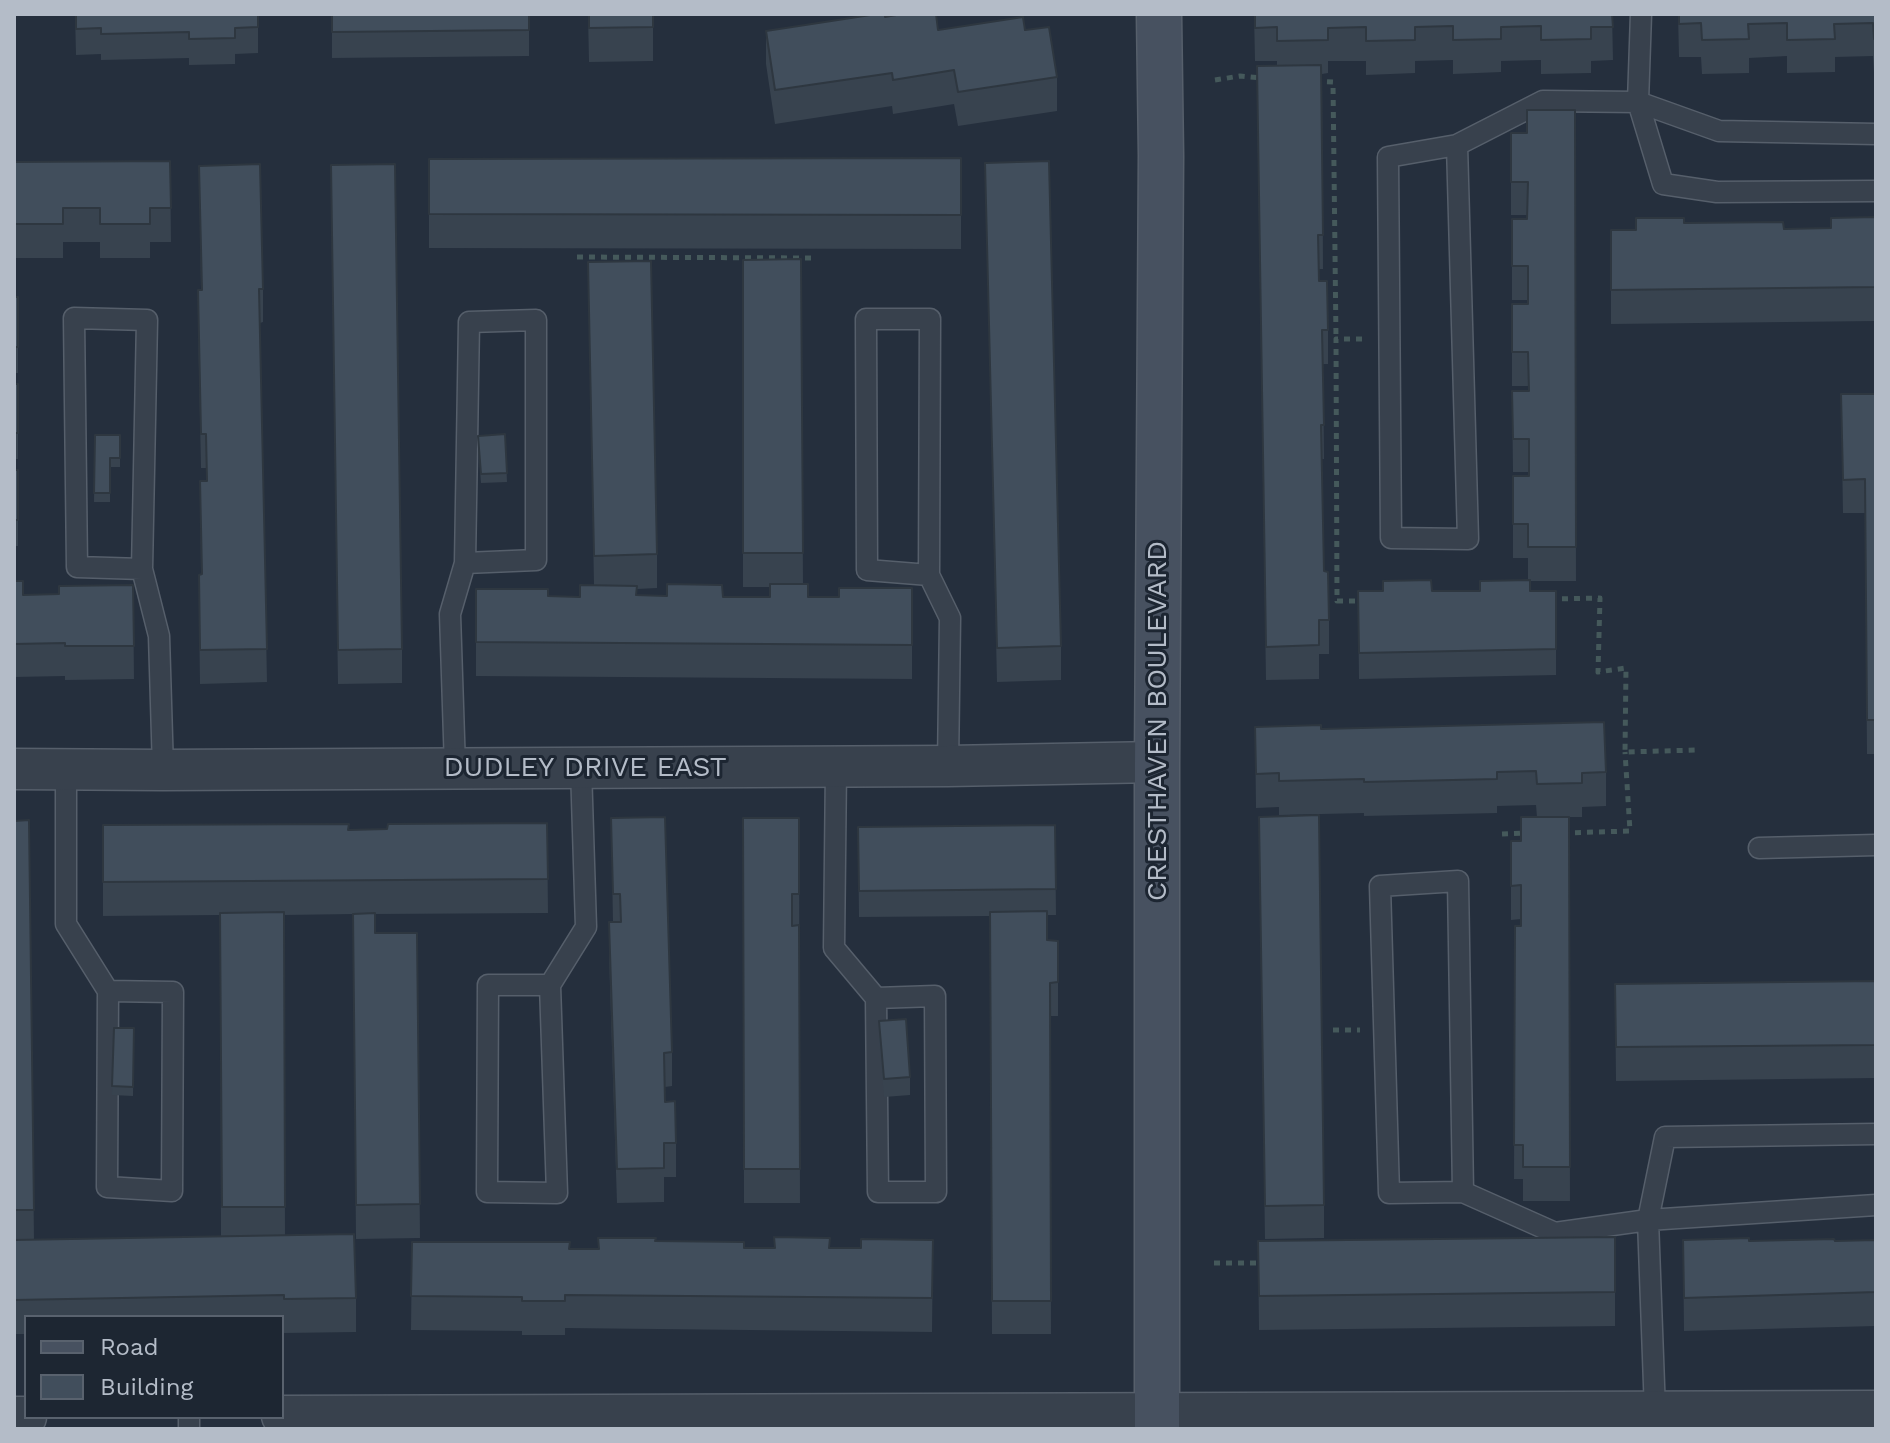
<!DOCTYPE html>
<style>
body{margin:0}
#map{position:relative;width:1890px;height:1443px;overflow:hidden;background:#252f3d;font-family:"Work Sans",sans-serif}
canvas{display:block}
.frame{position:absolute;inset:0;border:16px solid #b4bcc8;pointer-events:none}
.legend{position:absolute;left:24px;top:1315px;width:260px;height:104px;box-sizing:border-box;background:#1d2632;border:2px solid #59626e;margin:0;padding:10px 14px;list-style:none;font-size:24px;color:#b4bcc8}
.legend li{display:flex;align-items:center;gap:16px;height:40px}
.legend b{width:40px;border:2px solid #59626e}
</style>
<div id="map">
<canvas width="1890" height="1443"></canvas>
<div class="frame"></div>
<ul class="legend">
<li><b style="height:10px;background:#475160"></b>Road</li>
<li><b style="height:22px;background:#414e5c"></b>Building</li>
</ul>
</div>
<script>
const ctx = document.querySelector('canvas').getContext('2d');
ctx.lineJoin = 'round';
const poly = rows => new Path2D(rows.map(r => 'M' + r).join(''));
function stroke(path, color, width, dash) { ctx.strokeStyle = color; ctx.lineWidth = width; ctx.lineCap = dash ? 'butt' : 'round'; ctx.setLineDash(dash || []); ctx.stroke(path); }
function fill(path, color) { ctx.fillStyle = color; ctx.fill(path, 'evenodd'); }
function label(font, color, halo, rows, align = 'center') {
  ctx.font = font + ' "Work Sans",sans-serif'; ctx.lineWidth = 6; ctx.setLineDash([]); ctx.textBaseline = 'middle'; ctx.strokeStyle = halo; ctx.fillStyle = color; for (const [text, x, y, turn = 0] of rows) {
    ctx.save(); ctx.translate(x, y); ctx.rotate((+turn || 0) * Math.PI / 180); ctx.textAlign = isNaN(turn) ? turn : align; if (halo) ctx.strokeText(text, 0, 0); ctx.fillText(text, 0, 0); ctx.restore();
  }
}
const lane = poly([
 [1641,14,1638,102,1663,184,1717,192,1876,191],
 [1457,145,1468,539,1391,538,1388,157,1457,145,1543,101,1638,102,1719,131,1876,134],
 [142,569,77,567,74,318,147,320,142,569,159,636,163,770],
 [929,575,867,570,866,319,930,319,929,575,950,618,948,766],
 [836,767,834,948,876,998,878,1192,936,1192,935,996,876,998],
 [455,768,450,614,465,563,469,322,536,320,536,560,465,563],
 [66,769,66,924,108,991,107,1187,172,1191,173,992,108,991],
 [1759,848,1876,845],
 [550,985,488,985,487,1192,557,1193,550,985,586,927,581,768],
 [1463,1192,1389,1193,1380,886,1458,881,1463,1192,1555,1233,1648,1220,1876,1205],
 [1655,1412,1648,1220,1665,1137,1876,1134],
 [189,1429,189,1417]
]);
const street = poly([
 [14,769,163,770,948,766,1157,762],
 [282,1416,1876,1411],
 [14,1417,26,1417]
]);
const secondary = poly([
 [1157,1429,1157,762,1161,156,1159,14]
]);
stroke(lane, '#565f6b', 23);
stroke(street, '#565f6b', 43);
stroke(secondary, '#565f6b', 47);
stroke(poly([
 [1215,80,1240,76,1261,78],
 [1315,81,1333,82,1336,339],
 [577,257,815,258],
 [1362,339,1336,339,1337,601,1364,601],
 [1550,599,1600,598,1598,672,1626,668,1625,752,1696,750],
 [1563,833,1630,831,1625,752],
 [1502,834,1525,833],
 [1333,1030,1360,1030],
 [1214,1263,1265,1263]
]), '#45595b', 5, [6, 6]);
stroke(lane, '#38414d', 20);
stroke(street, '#38414d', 40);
stroke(secondary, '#475160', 44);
fill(poly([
 [75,14,258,14,258,53,235,54,235,64,189,65,189,58,101,60,101,54,76,55],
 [332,14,529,14,529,56,332,58],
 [588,14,653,14,653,61,589,62],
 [1254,14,1612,14,1613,60,1591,61,1591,73,1541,74,1541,60,1501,61,1501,72,1453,74,1453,60,1415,61,1415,73,1366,75,1366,61,1328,61,1328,73,1322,74,1323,269,1318,269,1319,281,1328,330,1328,364,1323,364,1324,459,1322,459,1324,571,1329,620,1329,654,1319,654,1319,679,1266,680,1257,100,1277,66,1277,61,1255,61],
 [1678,14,1876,14,1876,72,1874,73,1873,56,1835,57,1835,72,1787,73,1787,56,1749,58,1749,73,1702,74,1701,57,1679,57],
 [885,17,938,30,1025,30,1057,77,1057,111,958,126,954,104,893,114,892,106,775,124,766,64,766,31],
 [1575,110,1576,581,1530,581,1530,591,1556,591,1556,675,1359,679,1358,591,1480,591,1528,580,1528,558,1513,558,1513,476,1529,476,1529,472,1513,472,1512,391,1528,391,1528,386,1512,386,1512,338,1528,304,1528,300,1512,300,1512,219,1527,219,1527,215,1511,215,1511,133,1527,133],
 [961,158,961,249,429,248,429,159],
 [170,161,171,242,150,242,150,258,100,258,100,242,63,242,63,258,14,258,14,162],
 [985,163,1061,646,1061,680,997,682],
 [199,166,263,289,263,322,260,323,267,682,200,684,199,608,199,575,201,574,200,481,206,481,206,468,201,468,198,324,198,290,201,290],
 [331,199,402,649,402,683,338,684],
 [1876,217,1876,321,1611,324,1611,230,1636,230,1684,223,1784,229,1831,228],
 [801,259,803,584,808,597,839,597,912,588,912,679,476,676,476,589,548,596,580,597,594,585,588,262,657,554,657,588,637,589,637,595,770,597,770,587,743,587,743,260],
 [14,297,18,297,18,373,14,373],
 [14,384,18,384,18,459,14,459],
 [1841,394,1876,394,1876,754,1867,754,1865,513,1843,513],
 [505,434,507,482,481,483,478,444],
 [95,435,120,435,120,467,110,467,110,502,94,502],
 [14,470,18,470,18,546,14,546],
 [14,581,23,595,59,594,133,585,134,679,65,680,65,676,14,677],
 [1255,727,1321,729,1606,772,1606,806,1582,807,1582,817,1569,817,1570,1201,1523,1201,1523,1179,1514,1179,1515,926,1521,926,1521,919,1511,920,1511,841,1521,841,1537,817,1536,805,1497,806,1497,813,1364,816,1364,813,1279,815,1279,807,1256,808],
 [611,818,672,1052,672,1086,665,1087,665,1102,676,1143,676,1177,664,1177,664,1202,617,1203,609,956,609,922,613,922],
 [743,818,799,818,800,1203,744,1203],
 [29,820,34,1240,221,1236,220,915,103,916,103,825,259,825,349,830,387,829,547,823,548,913,375,914,375,933,417,933,420,1238,356,1239,353,914,284,915,285,1235,356,1298,356,1332,284,1333,284,1329,282,1329,282,1317,26,1317,26,1334,14,1334,14,821],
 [1055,825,1056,915,1047,915,1047,940,1058,941,1058,1016,1050,1016,1051,1334,992,1334,990,916,859,917,858,827],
 [1259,850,1324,1205,1324,1238,1265,1239],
 [1876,981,1876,1078,1616,1081,1615,984],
 [879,1021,910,1077,910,1095,884,1097,879,1039],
 [114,1028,134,1028,133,1096,112,1095],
 [1615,1237,1615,1326,1259,1330,1258,1241],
 [933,1240,932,1332,565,1328,565,1335,522,1335,522,1331,411,1330,412,1242,598,1249,656,1241,744,1248,861,1248],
 [1683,1240,1749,1241,1876,1240,1876,1326,1684,1331]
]), '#38434f');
const building = poly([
 [76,14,258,14,258,27,235,28,235,38,189,39,189,32,101,34,101,28,76,29,76,14],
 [332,14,529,14,529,30,332,32,332,14],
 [589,14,653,14,653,27,589,28,589,14],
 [877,14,885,14,885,17,902,14,936,14,938,30,1023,17,1025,30,1049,27,1057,77,958,92,954,70,893,80,892,73,775,90,766,31,877,14],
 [1255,14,1612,14,1613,27,1591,27,1591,39,1541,40,1541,26,1501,27,1501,39,1453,40,1453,26,1415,27,1415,40,1366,41,1366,27,1328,28,1328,40,1277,41,1277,27,1255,28,1255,14],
 [1679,14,1876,14,1876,39,1874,39,1873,23,1834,24,1835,39,1787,40,1787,23,1748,24,1749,39,1702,40,1701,23,1679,24,1679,14],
 [1321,65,1323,235,1318,235,1319,281,1327,281,1328,330,1322,330,1324,425,1321,425,1324,571,1328,572,1329,620,1319,620,1319,645,1266,647,1257,66,1321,65],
 [1527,110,1575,110,1576,547,1528,547,1528,524,1513,524,1513,476,1529,476,1529,439,1513,439,1512,391,1529,391,1528,352,1512,352,1512,304,1528,304,1528,266,1512,266,1512,219,1527,219,1528,182,1511,182,1511,133,1527,133,1527,110],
 [961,158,961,215,429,214,429,159,961,158],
 [170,161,171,208,150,208,150,224,100,224,100,208,63,208,63,224,14,224,14,162,170,161],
 [1049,161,1061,646,997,648,985,163,1049,161],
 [260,164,263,289,259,289,267,649,200,650,199,575,202,574,200,481,207,481,206,434,201,434,198,290,202,290,199,166,260,164],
 [395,164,402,649,338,650,331,165,395,164],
 [1876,217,1876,287,1611,290,1611,230,1636,230,1636,218,1684,218,1684,223,1783,222,1784,229,1831,228,1831,218,1876,217],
 [801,259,803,553,743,553,743,260,801,259],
 [651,261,657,554,594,556,588,262,651,261],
 [14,297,18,297,18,347,14,347,14,297],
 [14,384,18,384,18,433,14,433,14,384],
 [1841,394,1876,394,1876,720,1867,720,1865,479,1843,480,1841,394],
 [505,434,507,473,481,474,478,436,505,434],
 [95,435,120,435,120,458,110,458,110,493,94,493,95,435],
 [14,470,18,470,18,520,14,520,14,470],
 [1431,580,1432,591,1480,591,1480,581,1530,580,1530,591,1556,591,1556,649,1359,653,1358,591,1383,591,1383,581,1431,580],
 [14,581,23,581,23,595,59,594,59,586,133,585,134,646,65,646,65,643,14,644,14,581],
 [667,584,722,585,723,597,770,597,770,584,808,584,808,597,839,597,839,588,912,588,912,645,476,642,476,589,548,589,548,596,580,597,580,585,637,586,636,595,667,596,667,584],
 [1604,722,1606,772,1582,773,1582,783,1537,784,1536,771,1497,772,1497,779,1364,782,1364,779,1279,781,1279,773,1256,774,1255,727,1321,725,1321,729,1604,722],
 [1319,815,1324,1205,1265,1206,1259,817,1319,815],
 [665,817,672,1052,664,1053,665,1102,675,1101,676,1143,664,1143,664,1168,617,1169,609,922,621,922,620,894,613,894,611,818,665,817],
 [1521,817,1569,817,1570,1167,1523,1167,1523,1145,1514,1145,1515,926,1521,926,1521,885,1511,886,1511,841,1521,841,1521,817],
 [743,818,799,818,799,894,792,894,792,926,799,925,800,1169,744,1169,743,818],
 [29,820,34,1210,14,1210,14,821,29,820],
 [547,823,548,879,103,882,103,825,349,824,348,830,387,829,388,824,547,823],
 [1055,825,1056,889,859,891,858,827,1055,825],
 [1047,911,1047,940,1058,941,1058,982,1050,983,1051,1301,992,1301,990,912,1047,911],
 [284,912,285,1207,222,1207,220,913,284,912],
 [375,913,375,933,417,933,420,1204,356,1205,353,914,375,913],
 [1876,981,1876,1045,1616,1047,1615,984,1876,981],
 [906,1019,910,1077,884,1079,879,1021,906,1019],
 [114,1028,134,1028,133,1087,112,1086,114,1028],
 [354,1234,356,1298,284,1299,284,1295,14,1300,14,1240,354,1234],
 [774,1237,830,1238,829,1248,861,1248,861,1239,933,1240,932,1298,565,1295,565,1301,522,1301,522,1297,411,1296,412,1242,570,1242,569,1249,599,1249,598,1238,656,1238,655,1241,744,1242,744,1248,775,1248,774,1237],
 [1615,1237,1615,1292,1259,1296,1258,1241,1615,1237],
 [1749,1238,1749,1241,1834,1239,1835,1241,1876,1240,1876,1292,1684,1298,1683,1240,1749,1238]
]);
fill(building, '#414e5c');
stroke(building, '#2e3740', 2);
label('28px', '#b4bcc8', '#1d2632', [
 ["CRESTHAVEN BOULEVARD",1158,721,-90],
 ["DUDLEY DRIVE EAST",585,768]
]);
</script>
